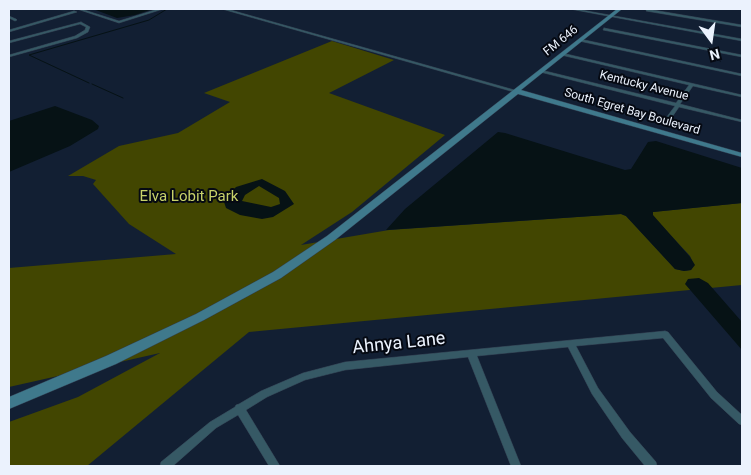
<!DOCTYPE html>
<style>
body{margin:0}
#map{position:relative;width:751px;height:475px;overflow:hidden;background:#121f33;font-family:Roboto,sans-serif}
canvas{display:block}
.frame{position:absolute;inset:0;border:10px solid #ebf2fd;pointer-events:none}
.north{position:absolute;left:686px;top:15px;width:50px;height:50px;-webkit-text-stroke:4px #050912;paint-order:stroke;rotate:166deg;font-size:14px;font-weight:700;line-height:20px;text-align:center;color:#ebf2fd}
.north::after{content:'';display:block;margin:auto;width:18px;height:22px;background:#ebf2fd;clip-path:polygon(50% 0,100% 100%,50% 72%,0 100%)}
</style>
<div id="map">
<canvas width="751" height="475"></canvas>
<div class="frame"></div>
<div class="north">N</div>
</div>
<script>
const ctx = document.querySelector('canvas').getContext('2d');
ctx.lineJoin = 'round';
function fill(path, color) { ctx.fillStyle = color; ctx.fill(path, 'evenodd'); }
const poly = rows => new Path2D(rows.map(r => 'M' + r).join(''));
function stroke(path, color, width, dash) { ctx.strokeStyle = color; ctx.lineWidth = width; ctx.lineCap = dash ? 'butt' : 'round'; ctx.setLineDash(dash || []); ctx.stroke(path); }
function label(font, color, halo, rows, align = 'center') {
  ctx.font = font + ' Roboto,sans-serif'; ctx.lineWidth = 4; ctx.setLineDash([]); ctx.textBaseline = 'middle'; ctx.strokeStyle = halo; ctx.fillStyle = color; for (const [text, x, y, turn = 0] of rows) {
    ctx.save(); ctx.translate(x, y); ctx.rotate((+turn || 0) * Math.PI / 180); ctx.textAlign = isNaN(turn) ? turn : align; if (halo) ctx.strokeText(text, 0, 0); ctx.fillText(text, 0, 0); ctx.restore();
  }
}
fill(poly([
 [332,41,394,60,329,93,445,135,352,212,301,245,389,230,621,214,626,216,675,269,684,271,691,270,694,265,690,256,652,215,653,212,742,203,742,285,249,332,87,466,9,466,9,422,78,397,160,353,9,387,9,268,176,254,129,224,93,184,96,180,83,176,68,176,119,146,178,133,230,102,204,93]
]), '#424601');
fill(poly([
 [93,9,153,9,135,15,117,18],
 [55,106,92,120,99,126,98,129,70,146,9,172,9,121],
 [498,132,505,133,625,170,631,169,648,142,656,141,742,168,742,203,653,212,653,215,690,257,695,265,691,270,684,271,675,269,626,216,621,214,386,230,405,209],
 [262,179,285,191,294,204,273,217,262,219,240,215,226,208,224,202,227,196,236,187],
 [259,186,279,198,280,204,271,207,242,201,245,195],
 [699,278,708,283,742,322,742,350,685,284,688,279]
]), '#061215');
stroke(poly([
 [89,83,29,55,149,20,167,9],
 [92,84,123,98]
]), '#061215', 1);
const street = poly([
 [77,9,81,9,119,21,158,9,163,9,119,23,77,9],
 [222,9,227,9,518,91,514,92,222,9],
 [570,9,576,9,742,39,742,41,570,9],
 [647,9,742,25,742,27,646,11,647,9],
 [74,11,77,12,9,32,9,30,74,11],
 [9,16,16,19,17,20,15,21,9,18,9,16],
 [81,22,90,27,88,32,77,38,9,57,9,55,75,36,85,30,86,27,80,24,9,43,9,41,81,22],
 [604,28,742,55,742,57,603,30,604,28],
 [580,39,742,74,742,76,579,41,579,39,580,39],
 [562,53,742,95,742,97,693,86,680,104,742,120,742,122,679,107,668,123,664,123,663,122,675,106,540,72,540,70,541,70,676,103,689,85,561,55,561,53,562,53],
 [665,331,668,332,717,392,742,415,742,425,739,424,711,398,663,338,576,346,598,388,630,432,656,462,657,466,645,466,622,438,592,394,568,347,477,356,521,466,511,466,468,357,345,370,305,380,267,397,246,410,280,466,269,466,238,415,216,428,173,466,160,466,161,462,210,422,235,407,236,405,239,404,261,391,303,373,345,362,665,331]
]);
const secondary = poly([
 [617,9,622,9,521,90,742,153,742,157,518,94,335,240,281,278,204,320,116,364,9,409,9,397,106,356,196,314,273,272,327,236,617,9]
]);
stroke(street, '#303d4f', 1);
stroke(secondary, '#303d4f', 1);
fill(street, '#365965');
fill(secondary, '#3f798c');
label('12px', '#ebf2fd', '#050912', [
 ["FM 646",561,41,-39],
 ["Kentucky Avenue",644,86,14],
 ["South Egret Bay Boulevard",632,112,16]
]);
label('15px', '#c8d26a', '#050912', [
 ["Elva Lobit Park",189,197]
]);
label('18px', '#ebf2fd', '#050912', [
 ["Ahnya Lane",399,344,-6]
]);
</script>
